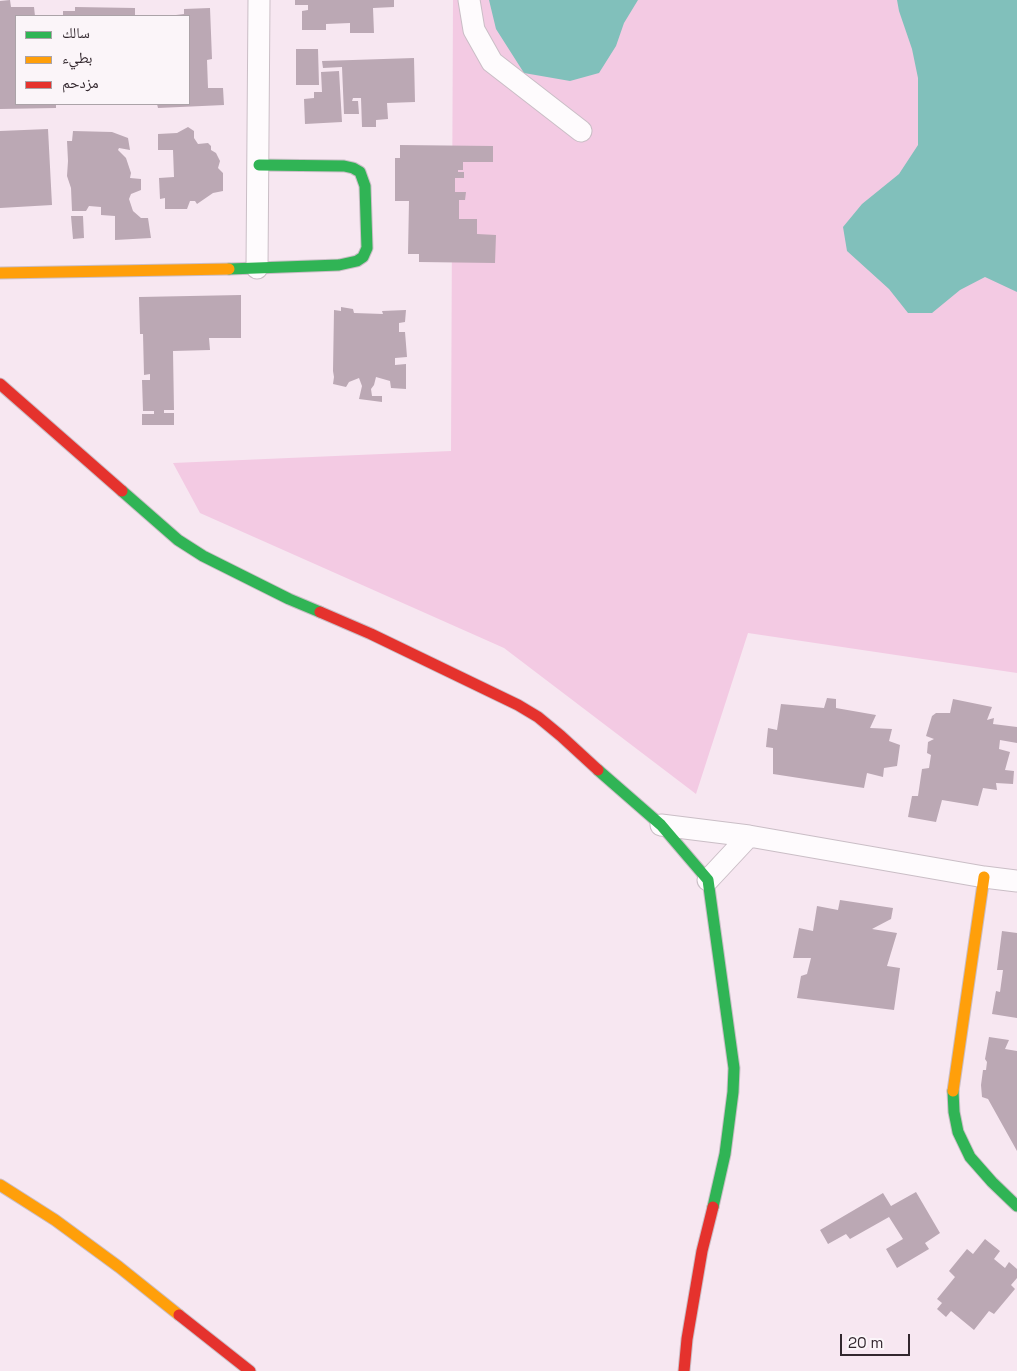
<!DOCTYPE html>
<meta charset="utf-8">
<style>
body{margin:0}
#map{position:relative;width:1017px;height:1371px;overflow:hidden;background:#f7e7f1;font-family:"Space Grotesk","Noto Naskh Arabic",sans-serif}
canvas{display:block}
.legend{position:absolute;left:15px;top:15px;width:175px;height:90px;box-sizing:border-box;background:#fbf5f9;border:1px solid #aba3a8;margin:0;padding:6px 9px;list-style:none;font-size:15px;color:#32272e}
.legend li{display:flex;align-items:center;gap:10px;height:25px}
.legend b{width:25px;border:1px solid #aba3a8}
.scale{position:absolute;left:840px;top:1334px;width:70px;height:22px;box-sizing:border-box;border:2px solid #32272e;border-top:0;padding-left:6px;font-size:15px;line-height:18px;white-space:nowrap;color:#32272e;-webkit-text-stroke:4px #fbf5f9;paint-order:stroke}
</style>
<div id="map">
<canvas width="1017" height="1371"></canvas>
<ul class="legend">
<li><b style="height:6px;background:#30b455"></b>سالك</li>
<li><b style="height:6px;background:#ff9f0a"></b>بطيء</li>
<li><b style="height:6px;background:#e5322d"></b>مزدحم</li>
</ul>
<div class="scale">20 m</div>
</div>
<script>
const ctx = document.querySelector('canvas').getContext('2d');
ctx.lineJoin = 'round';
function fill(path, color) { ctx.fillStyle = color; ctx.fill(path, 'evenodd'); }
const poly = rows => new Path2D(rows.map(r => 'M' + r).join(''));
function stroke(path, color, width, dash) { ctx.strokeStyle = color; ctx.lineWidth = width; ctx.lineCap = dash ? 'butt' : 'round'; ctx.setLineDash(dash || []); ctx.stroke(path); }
fill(poly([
 [453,0,1017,0,1017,673,748,633,696,794,504,648,200,513,173,463,451,451]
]), '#f3cae3');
fill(poly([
 [489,0,638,0,624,23,616,46,599,73,570,81,524,73,496,29],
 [897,0,1017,0,1017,292,985,277,960,290,932,313,908,313,889,289,847,251,843,227,862,204,899,174,918,145,918,78,912,49,899,11]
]), '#81c0bb');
fill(poly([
 [10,0,11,7,34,7,35,16,16,16,16,104,56,104,56,108,0,109,0,1],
 [295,0,394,0,394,7,373,8,374,33,350,33,350,23,326,24,326,30,302,30,302,11,308,10,308,5,295,5],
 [75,7,135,8,135,16,63,16,63,11,75,11],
 [210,8,212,59,207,60,208,88,223,88,224,105,158,108,157,104,189,104,189,16,177,16,176,15,184,14,184,9],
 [296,49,318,49,319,85,296,85],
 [414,58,415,102,387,103,388,119,376,120,376,127,362,127,361,98,353,98,352,101,358,101,359,114,344,114,342,67,323,68,322,61],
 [339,71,342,122,305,124,304,99,314,98,314,92,322,92,321,72],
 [188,127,194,131,194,138,198,144,208,143,211,146,211,150,216,153,220,161,218,168,223,173,223,191,213,193,197,204,195,201,190,201,187,209,165,209,165,198,160,199,159,178,174,177,173,150,158,150,158,134,177,133],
 [48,129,52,205,0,208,0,131],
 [73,131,112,132,128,138,130,150,119,148,118,150,126,158,131,173,130,178,141,179,141,190,131,194,129,199,133,211,141,218,148,218,151,238,115,240,115,216,101,215,101,207,89,206,86,211,72,211,71,188,67,176,68,161,67,141,72,141],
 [400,145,493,146,493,162,463,162,463,170,458,170,458,172,464,172,464,178,455,178,455,192,466,192,465,200,459,200,459,219,477,219,477,234,496,235,495,263,419,262,419,254,408,254,409,201,395,201,395,158,400,158],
 [71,216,83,216,84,238,73,239],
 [241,295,241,338,209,338,210,350,173,351,174,410,164,410,164,413,174,413,174,425,142,425,142,414,154,414,154,411,143,411,142,380,150,380,150,374,144,375,143,334,140,334,139,297],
 [341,307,353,309,354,313,383,314,382,311,406,310,405,322,399,323,399,332,405,332,407,357,395,358,395,365,406,364,406,389,391,388,390,381,376,377,374,385,371,389,372,396,382,396,382,402,359,399,362,386,359,378,349,382,346,387,333,384,334,377,333,371,334,310,341,311],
 [827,698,836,699,836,708,876,715,870,728,892,729,889,741,900,745,897,766,884,768,883,777,867,773,864,788,773,774,773,748,766,747,768,728,777,730,781,704,824,708],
 [953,699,992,707,987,720,994,718,993,724,1017,727,1017,743,1000,740,999,749,1010,752,1005,770,1014,771,1013,784,996,783,997,790,983,788,978,806,942,800,936,822,908,817,912,796,918,796,922,769,929,768,931,755,927,753,928,742,934,739,926,736,932,716,936,713,950,713],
 [840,900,893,908,891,919,872,929,897,933,887,966,900,968,894,1010,797,998,801,976,807,974,811,958,793,958,799,928,813,931,817,906,838,910],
 [1002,931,1017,933,1017,1018,992,1014,996,991,1000,992,1003,970,997,970],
 [989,1037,1009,1040,1005,1049,1017,1051,1017,1151,988,1099,982,1097,981,1085,983,1070,986,1070,987,1062,985,1059],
 [916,1192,940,1233,925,1243,929,1249,897,1268,886,1249,903,1239,889,1217,850,1239,846,1234,828,1244,820,1230,883,1193,891,1206],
 [985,1239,1000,1251,994,1259,1005,1268,1009,1262,1017,1269,1017,1278,1011,1285,1015,1289,994,1314,989,1311,974,1330,951,1311,946,1317,937,1309,942,1303,937,1299,955,1277,949,1271,967,1249,973,1254]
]), '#bba8b4');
const street = poly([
 [469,0,474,30,492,62,581,131],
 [257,268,259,0],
 [661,825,749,836,984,877,1017,881],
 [708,880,749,836]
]);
const fast = poly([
 [229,269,339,265,357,261,363,257,367,248,365,186,360,172,353,168,344,166,259,165],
 [122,491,178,540,203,556,289,599,320,612],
 [598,770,661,825,708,880,734,1068,733,1092,725,1154,713,1207],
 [953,1091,954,1112,958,1132,970,1157,992,1182,1017,1206]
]);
const slow = poly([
 [0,273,229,269],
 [953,1091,984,877],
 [0,1185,55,1220,119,1267,179,1315]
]);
const jam = poly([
 [0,384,122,491],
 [320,612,371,634,518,705,538,717,561,736,598,770],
 [179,1315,250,1371],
 [684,1371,687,1339,702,1251,713,1207]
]);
stroke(street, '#cabec6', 23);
stroke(fast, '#cabec6', 13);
stroke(slow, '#cabec6', 13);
stroke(jam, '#cabec6', 13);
stroke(street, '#fefbfd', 21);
stroke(fast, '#30b455', 11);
stroke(slow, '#ff9f0a', 11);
stroke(jam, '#e5322d', 11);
</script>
